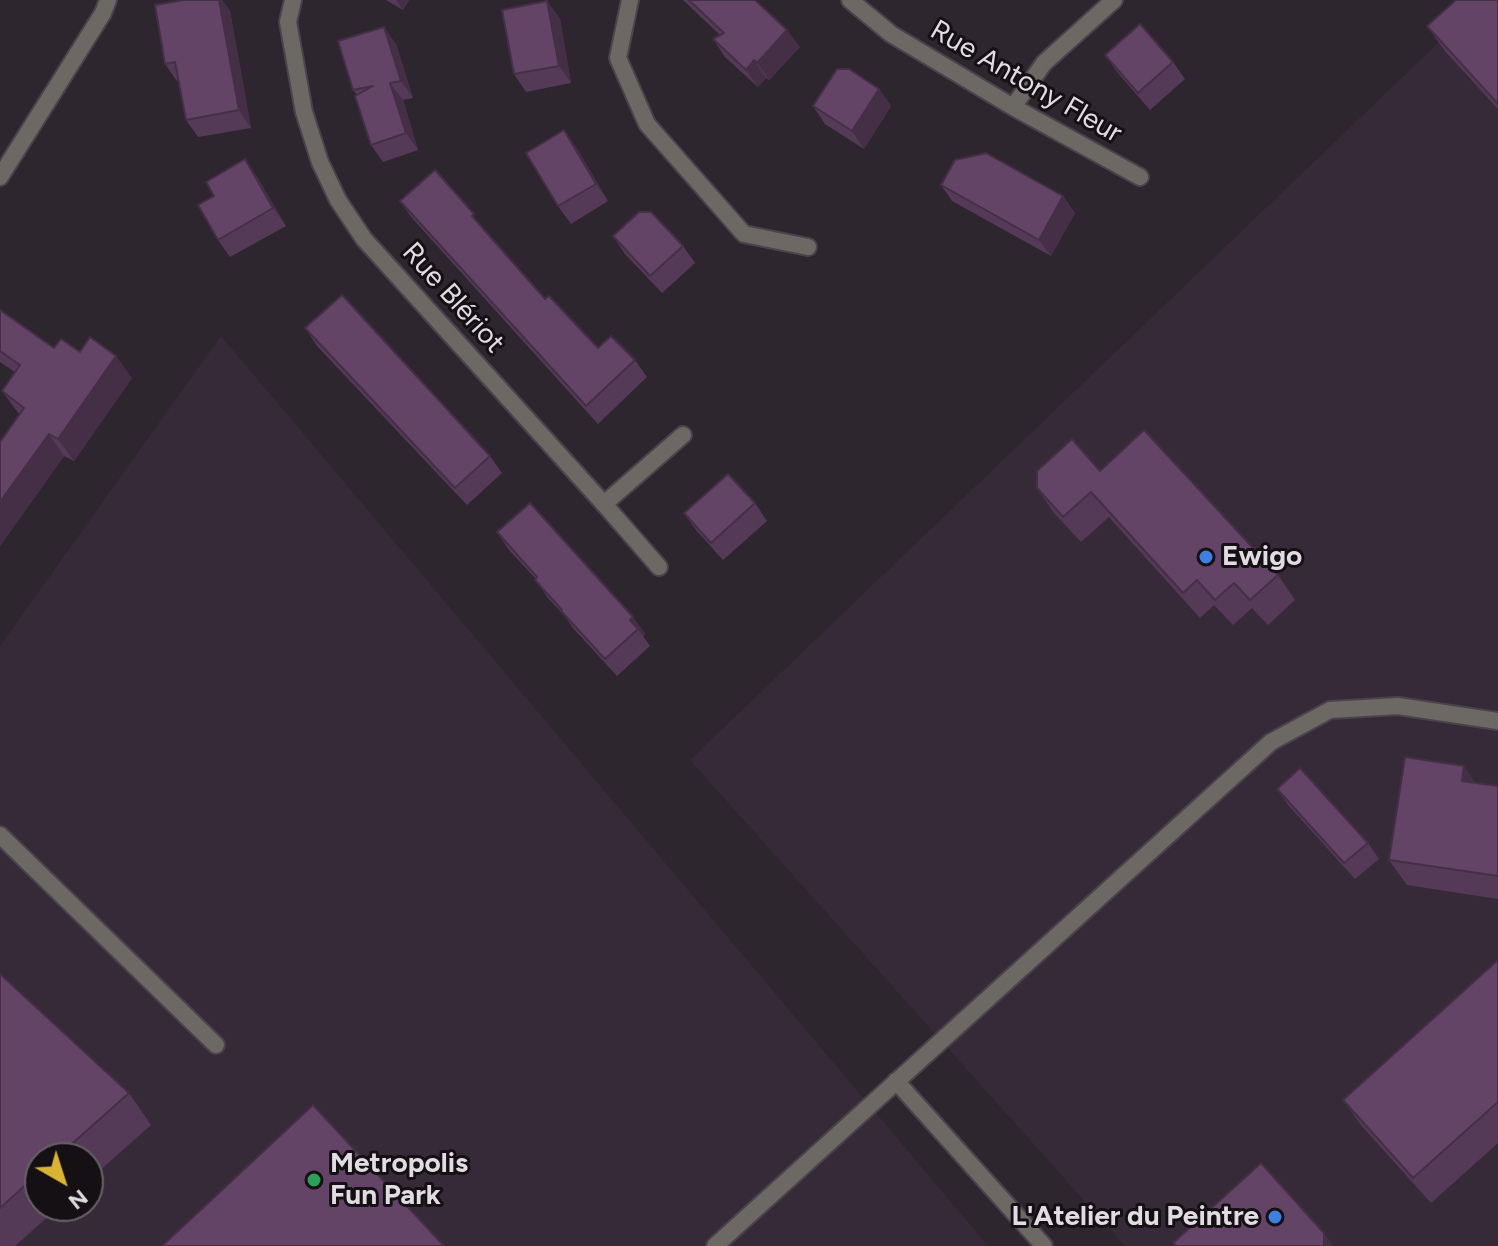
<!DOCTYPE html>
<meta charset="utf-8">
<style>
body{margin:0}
#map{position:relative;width:1498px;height:1246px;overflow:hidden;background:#2e262e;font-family:Figtree,sans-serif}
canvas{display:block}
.north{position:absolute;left:24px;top:1142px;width:80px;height:80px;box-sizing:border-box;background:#141014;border:2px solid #666266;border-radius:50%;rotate:141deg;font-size:22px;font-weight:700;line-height:32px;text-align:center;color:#e1dce2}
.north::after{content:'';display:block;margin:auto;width:28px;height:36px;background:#d9b334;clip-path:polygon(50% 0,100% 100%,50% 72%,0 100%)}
</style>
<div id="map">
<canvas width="1498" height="1246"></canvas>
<div class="north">N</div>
</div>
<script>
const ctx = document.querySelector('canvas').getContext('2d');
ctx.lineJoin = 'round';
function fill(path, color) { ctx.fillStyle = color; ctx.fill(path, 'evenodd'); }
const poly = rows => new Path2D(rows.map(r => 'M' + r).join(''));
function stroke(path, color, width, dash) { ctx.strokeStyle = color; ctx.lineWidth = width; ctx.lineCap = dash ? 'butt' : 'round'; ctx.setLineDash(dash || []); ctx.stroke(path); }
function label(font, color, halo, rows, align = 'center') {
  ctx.font = font + ' Figtree,sans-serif'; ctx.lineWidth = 6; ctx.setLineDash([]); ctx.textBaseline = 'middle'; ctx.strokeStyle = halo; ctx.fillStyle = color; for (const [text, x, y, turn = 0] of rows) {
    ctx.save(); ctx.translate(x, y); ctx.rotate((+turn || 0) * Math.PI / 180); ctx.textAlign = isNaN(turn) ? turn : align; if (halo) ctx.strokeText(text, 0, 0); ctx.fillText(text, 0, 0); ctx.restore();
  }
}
fill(poly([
 [1483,0,1498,0,1498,1246,1125,1246,690,760],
 [221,336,988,1246,0,1246,0,646],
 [40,1158,88,1158,88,1206,40,1206]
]), '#372a38');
const service = poly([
 [0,177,103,13,108,0],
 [604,504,659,567],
 [0,835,216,1045],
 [896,1081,1044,1246]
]);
const minor = poly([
 [293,0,288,22,304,112,320,162,338,200,364,239,604,504,683,435],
 [630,0,618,58,647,124,744,234,808,247],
 [850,0,891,34,1013,107,1140,177],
 [1013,107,1044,63,1114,0],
 [715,1246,1271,742,1330,710,1398,706,1498,721]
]);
stroke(service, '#4b434b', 20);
stroke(minor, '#4b434b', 20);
stroke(service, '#6c6964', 16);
stroke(minor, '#6c6964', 16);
fill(poly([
 [184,0,222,0,230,11,251,128,198,137,186,120,179,81,177,81,165,64],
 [386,0,409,0,403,10],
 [683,0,755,0,800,47,769,80,766,78,758,87,725,57,713,39,720,35],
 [1498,0,1498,109,1445,51,1427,26],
 [547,1,560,19,571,83,526,92,514,74],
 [396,44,413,98,403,100,418,150,383,162,371,145,357,95,353,90],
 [1105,55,1173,62,1185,79,1150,110,1117,72],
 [879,89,891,106,864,149,825,124,813,106],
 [576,147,608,201,571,224,558,206],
 [257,177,286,226,230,257,218,240],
 [941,185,1063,196,1075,213,1051,256,952,201],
 [400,201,486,232,545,299,598,348,635,360,647,377,598,424,412,218],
 [613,236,683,246,695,263,662,293,625,254],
 [0,310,54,348,80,352,132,378,74,461,64,456,0,546,0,442,19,414,2,391,15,372,0,362],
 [305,328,490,456,502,473,467,505,317,346],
 [1100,471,1278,575,1295,600,1268,625,1252,608,1233,625,1214,605,1200,618,1109,517,1081,542,1054,513,1037,488],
 [755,503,767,521,723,560,696,530,684,513],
 [497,532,633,617,645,634,643,636,650,646,617,676,573,628,564,615,547,597,536,579,509,550],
 [1475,783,1498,786,1498,899,1407,885,1389,860],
 [1277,789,1368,843,1379,859,1355,879,1289,806],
 [1498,960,1498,1143,1431,1203,1361,1125,1343,1100],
 [0,974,129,1093,151,1125,88,1181,88,1158,40,1158,40,1206,60,1206,15,1246,0,1246]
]), '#553a58');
fill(poly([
 [219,0,222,0,230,11,251,128,239,110],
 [396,0,409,0,403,10],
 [547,1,560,19,571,83,559,66],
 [384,27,396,44,413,98,401,81],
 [787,30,800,47,769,80,757,63],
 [754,60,766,78,758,87,746,70],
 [390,83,403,100,418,150,406,133],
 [879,89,891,106,864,149,852,131],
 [564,130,576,147,608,201,596,184],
 [245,159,257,177,286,226,273,208],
 [1063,196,1075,213,1051,256,1039,240],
 [116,356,132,378,74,461,58,439],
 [49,434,64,456,0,546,0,502],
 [633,617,645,634,643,636,630,620],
 [1464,766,1481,791,1462,781],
 [1324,1233,1333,1246,1324,1246]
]), '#452f47');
const building = poly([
 [184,0,219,0,239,110,186,120,175,62,165,64,155,5,184,0],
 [689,0,755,0,787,30,757,63,754,60,746,70,713,39,724,33,689,0],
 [1456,0,1498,0,1498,104,1427,26,1456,0],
 [547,1,559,66,514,74,502,10,547,1],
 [1140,24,1173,62,1138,93,1105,55,1140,24],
 [384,27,401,81,390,83,406,133,371,145,355,96,373,86,353,90,338,41,384,27],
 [837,69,849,69,879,89,852,131,813,106,837,69],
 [564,130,596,184,558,206,526,153,564,130],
 [986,153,1063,196,1039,240,941,185,955,160,986,153],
 [245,159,273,208,218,240,198,205,214,196,206,182,245,159],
 [435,170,474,214,472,216,545,299,549,296,598,348,611,336,635,360,586,406,400,201,435,170],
 [639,212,651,212,683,246,650,276,613,236,639,212],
 [342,295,490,456,455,488,305,328,342,295],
 [0,310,54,348,61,339,80,352,90,337,116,356,58,439,49,434,0,502,0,442,24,408,2,391,20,365,0,351,0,310],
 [1144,430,1278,575,1250,600,1234,583,1215,600,1197,580,1183,593,1091,492,1063,517,1037,488,1037,471,1072,439,1100,471,1144,430],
 [728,474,755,503,711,543,684,513,728,474],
 [530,503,633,617,630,620,638,629,605,659,561,611,562,610,535,580,537,577,497,532,530,503],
 [1405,757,1464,766,1462,781,1498,786,1498,876,1389,860,1405,757],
 [1300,768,1368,843,1344,863,1277,789,1300,768],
 [1498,960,1498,1102,1413,1178,1343,1100,1498,960],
 [0,974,129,1093,56,1158,40,1158,40,1172,0,1208,0,974],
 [313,1105,444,1246,162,1246,313,1105],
 [1261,1163,1324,1233,1324,1246,1176,1246,1173,1243,1261,1163]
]);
fill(building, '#634366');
stroke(building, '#452f47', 2);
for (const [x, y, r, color] of [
 [1206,557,8,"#3f7fe0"],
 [314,1180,8,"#2e9e5b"],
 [1275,1217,8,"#3f7fe0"]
]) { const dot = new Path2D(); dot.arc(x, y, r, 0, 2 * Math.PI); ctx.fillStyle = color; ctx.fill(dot); stroke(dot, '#141014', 3); }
label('28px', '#e1dce2', '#141014', [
 ["Rue Antony Fleur",1026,82,30],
 ["Rue Blériot",453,298,48]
]);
label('bold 28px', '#e1dce2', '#141014', [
 ["Ewigo",1222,557],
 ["Metropolis",330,1164],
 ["Fun Park",330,1196],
 ["L'Atelier du Peintre",1259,1217,"right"]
], 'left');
</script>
